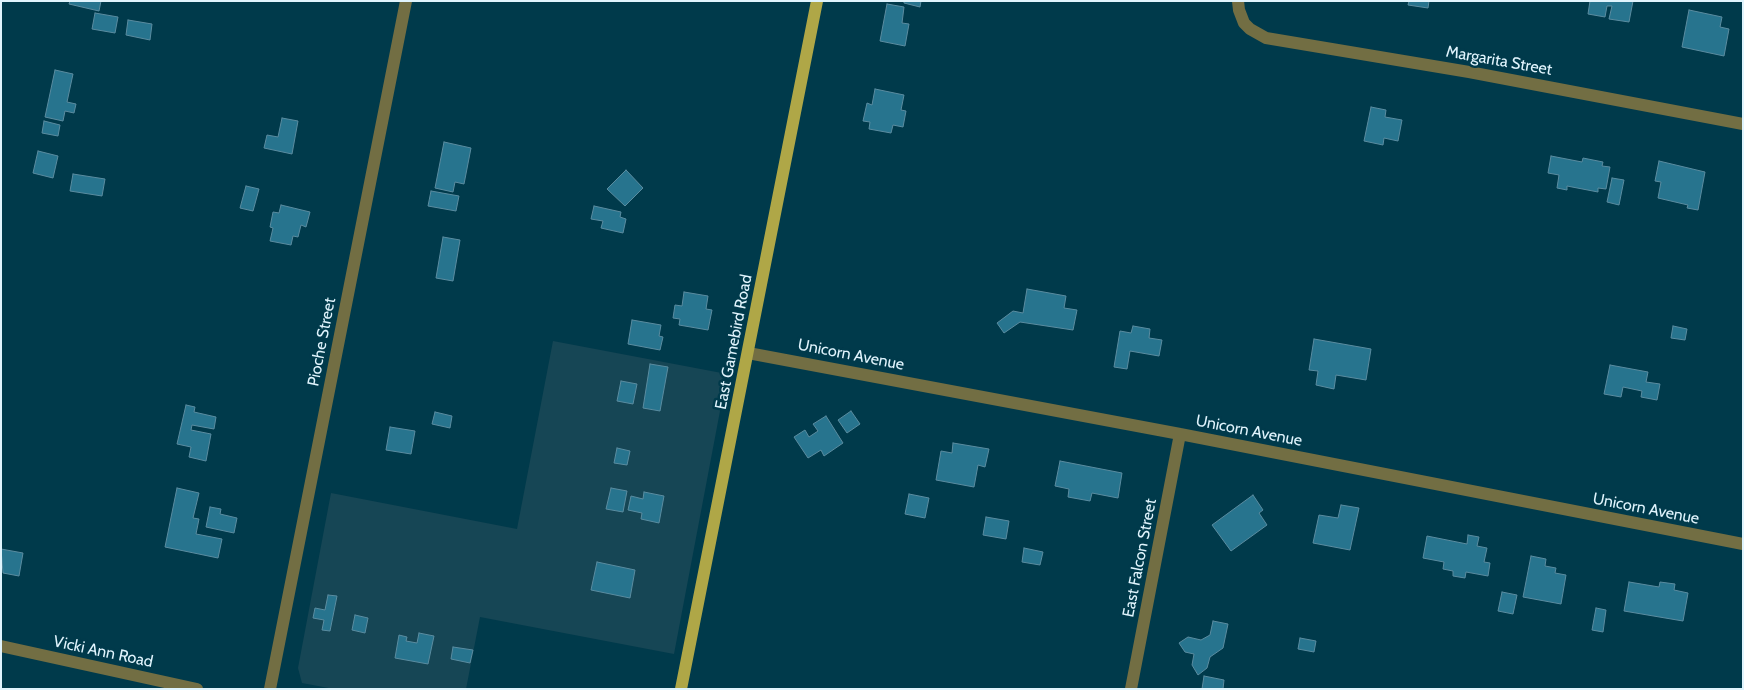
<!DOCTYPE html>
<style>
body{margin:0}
#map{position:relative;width:1744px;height:690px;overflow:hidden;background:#003a4b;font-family:Cabin,sans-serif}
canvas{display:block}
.frame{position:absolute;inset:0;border:2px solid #e0f4fd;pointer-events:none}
</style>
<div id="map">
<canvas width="1744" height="690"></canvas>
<div class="frame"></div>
</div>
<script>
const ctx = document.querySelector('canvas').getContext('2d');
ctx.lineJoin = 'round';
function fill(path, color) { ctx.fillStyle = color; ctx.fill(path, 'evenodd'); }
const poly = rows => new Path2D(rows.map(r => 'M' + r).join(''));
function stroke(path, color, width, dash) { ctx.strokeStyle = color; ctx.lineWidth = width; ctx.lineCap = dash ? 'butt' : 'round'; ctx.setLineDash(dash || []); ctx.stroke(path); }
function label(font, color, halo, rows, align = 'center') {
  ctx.font = font + ' Cabin,sans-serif'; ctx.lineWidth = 5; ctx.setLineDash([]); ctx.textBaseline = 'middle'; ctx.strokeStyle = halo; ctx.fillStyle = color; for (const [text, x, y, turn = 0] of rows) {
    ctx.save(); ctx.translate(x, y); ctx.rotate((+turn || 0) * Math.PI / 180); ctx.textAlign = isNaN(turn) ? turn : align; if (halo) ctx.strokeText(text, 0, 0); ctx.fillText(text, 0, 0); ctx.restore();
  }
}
fill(poly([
 [553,341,727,374,674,654,480,617,466,689,334,689,302,683,298,668,331,493,517,529]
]), '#164655');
const building = poly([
 [70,1,101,1,99,11,69,4,70,1],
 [904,1,921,1,920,7,904,3,904,1],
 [1409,1,1429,1,1428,8,1408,5,1409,1],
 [1590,1,1633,1,1629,22,1609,19,1612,6,1607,6,1605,17,1588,14,1590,1],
 [887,4,904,7,902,23,909,24,905,46,880,41,887,4],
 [1689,10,1722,17,1720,27,1729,29,1724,56,1682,47,1689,10],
 [95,13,118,17,115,33,92,29,95,13],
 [128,20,152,24,150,40,126,35,128,20],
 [55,70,73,74,67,102,76,104,74,113,65,111,63,121,45,117,55,70],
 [875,89,904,95,901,110,906,111,903,127,893,125,891,133,869,129,870,122,863,121,867,103,872,105,875,89],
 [1371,107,1386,110,1385,117,1402,120,1398,141,1384,138,1383,145,1364,141,1371,107],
 [282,118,298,121,292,154,264,148,267,135,278,137,282,118],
 [44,121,60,125,58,136,42,133,44,121],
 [444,142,471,148,464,184,455,182,453,192,435,188,444,142],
 [38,151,58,156,53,178,33,173,38,151],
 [1551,156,1582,162,1583,158,1603,162,1602,166,1610,167,1606,189,1598,188,1598,192,1567,186,1567,190,1557,188,1559,175,1548,173,1551,156],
 [1659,161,1705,172,1698,210,1687,208,1688,205,1658,198,1661,182,1655,181,1659,161],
 [626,170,643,188,625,206,607,189,626,170],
 [73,174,105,179,102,196,70,191,73,174],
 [1612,178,1624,180,1619,205,1607,202,1612,178],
 [246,186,259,189,253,211,240,208,246,186],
 [431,191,459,196,456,211,428,206,431,191],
 [281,205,310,212,306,227,301,225,298,237,293,236,291,245,270,241,273,228,270,227,273,212,279,213,281,205],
 [594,206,621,212,620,217,626,219,623,233,601,228,603,221,591,219,594,206],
 [443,237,460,240,453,281,436,278,443,237],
 [1027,289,1066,296,1064,308,1077,310,1073,330,1020,322,1004,333,997,323,1013,311,1023,313,1027,289],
 [684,292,708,296,706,309,712,310,708,330,679,325,680,319,673,318,675,305,682,306,684,292],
 [632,320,661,325,659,336,663,337,660,350,628,344,632,320],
 [1133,326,1150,329,1149,338,1162,340,1159,356,1130,351,1127,369,1114,367,1120,331,1131,333,1133,326],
 [1673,326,1687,329,1685,340,1671,338,1673,326],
 [1314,339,1371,349,1366,380,1336,375,1334,389,1316,385,1318,371,1309,370,1314,339],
 [650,364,668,367,660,411,643,408,650,364],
 [1610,365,1648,372,1646,382,1660,384,1657,400,1641,397,1642,391,1623,387,1621,397,1604,394,1610,365],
 [621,381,637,384,633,404,617,401,621,381],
 [186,405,195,407,194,412,216,417,214,429,192,425,191,430,211,434,206,461,189,457,191,447,177,444,186,405],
 [851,411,860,424,847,433,838,420,851,411],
 [435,412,452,416,450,428,432,424,435,412],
 [826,416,843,443,824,456,821,450,808,458,794,437,805,430,809,437,818,431,813,424,826,416],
 [390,427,415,431,411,454,386,450,390,427],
 [953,443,989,449,985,467,978,465,974,487,936,480,941,451,952,453,953,443],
 [617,448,630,451,627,465,614,463,617,448],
 [1060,461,1122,473,1118,498,1092,493,1090,501,1068,497,1069,489,1055,486,1060,461],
 [177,488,199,493,193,518,199,519,196,534,222,539,218,558,165,547,177,488],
 [611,488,627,491,623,512,606,509,611,488],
 [644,492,664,496,659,523,641,519,642,513,628,510,631,496,643,499,644,492],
 [909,494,929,498,925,518,905,514,909,494],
 [1253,495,1263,510,1259,513,1267,525,1231,551,1212,525,1253,495],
 [1341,505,1359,508,1350,550,1313,543,1319,515,1338,518,1341,505],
 [210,507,221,509,220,514,237,518,234,533,206,527,210,507],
 [986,517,1009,521,1006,539,983,535,986,517],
 [1468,535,1479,537,1477,546,1487,548,1484,562,1490,563,1488,576,1466,572,1465,578,1453,576,1453,571,1443,569,1444,562,1423,558,1427,536,1467,544,1468,535],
 [1024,548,1043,552,1040,565,1022,562,1024,548],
 [1,549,23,553,19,576,3,573,1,549],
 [1531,556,1546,559,1545,566,1556,568,1555,573,1566,575,1561,604,1523,597,1531,556],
 [597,562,635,570,630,598,591,590,597,562],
 [1629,582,1659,587,1660,582,1675,584,1674,590,1688,593,1683,621,1624,611,1629,582],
 [1502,592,1517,595,1513,614,1498,611,1502,592],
 [328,595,337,596,330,631,322,630,324,620,313,618,315,608,325,610,328,595],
 [1596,608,1606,610,1603,632,1592,630,1596,608],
 [355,615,368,618,365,633,352,630,355,615],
 [1213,621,1228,624,1223,648,1210,657,1207,668,1198,675,1192,665,1194,654,1185,652,1179,643,1188,637,1201,640,1210,635,1213,621],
 [419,633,434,636,428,664,395,658,399,635,407,637,406,641,417,643,419,633],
 [1300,638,1316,641,1314,652,1298,649,1300,638],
 [453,647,473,650,470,663,451,659,453,647],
 [1204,676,1224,680,1223,689,1202,689,1204,676]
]);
fill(building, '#27748e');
stroke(building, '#5a8ca0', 1);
stroke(poly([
 [1238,1,1239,10,1244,23,1250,29,1266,38,1469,72,1743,124],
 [748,353,1180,434,1743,544],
 [1,646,197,689],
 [270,689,406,1],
 [1131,689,1180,434]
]), '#726e43', 12);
stroke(poly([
 [681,689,817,1]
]), '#afa747', 12);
label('16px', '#e0f4fd', '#003a4b', [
 ["Margarita Street",1499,61,10],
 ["Pioche Street",322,342,-79],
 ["East Gamebird Road",734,342,-79],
 ["Unicorn Avenue",851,355,11],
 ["Unicorn Avenue",1249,431,11],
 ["Unicorn Avenue",1646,509,11],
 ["East Falcon Street",1140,558,-79],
 ["Vicki Ann Road",103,652,12]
]);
</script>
